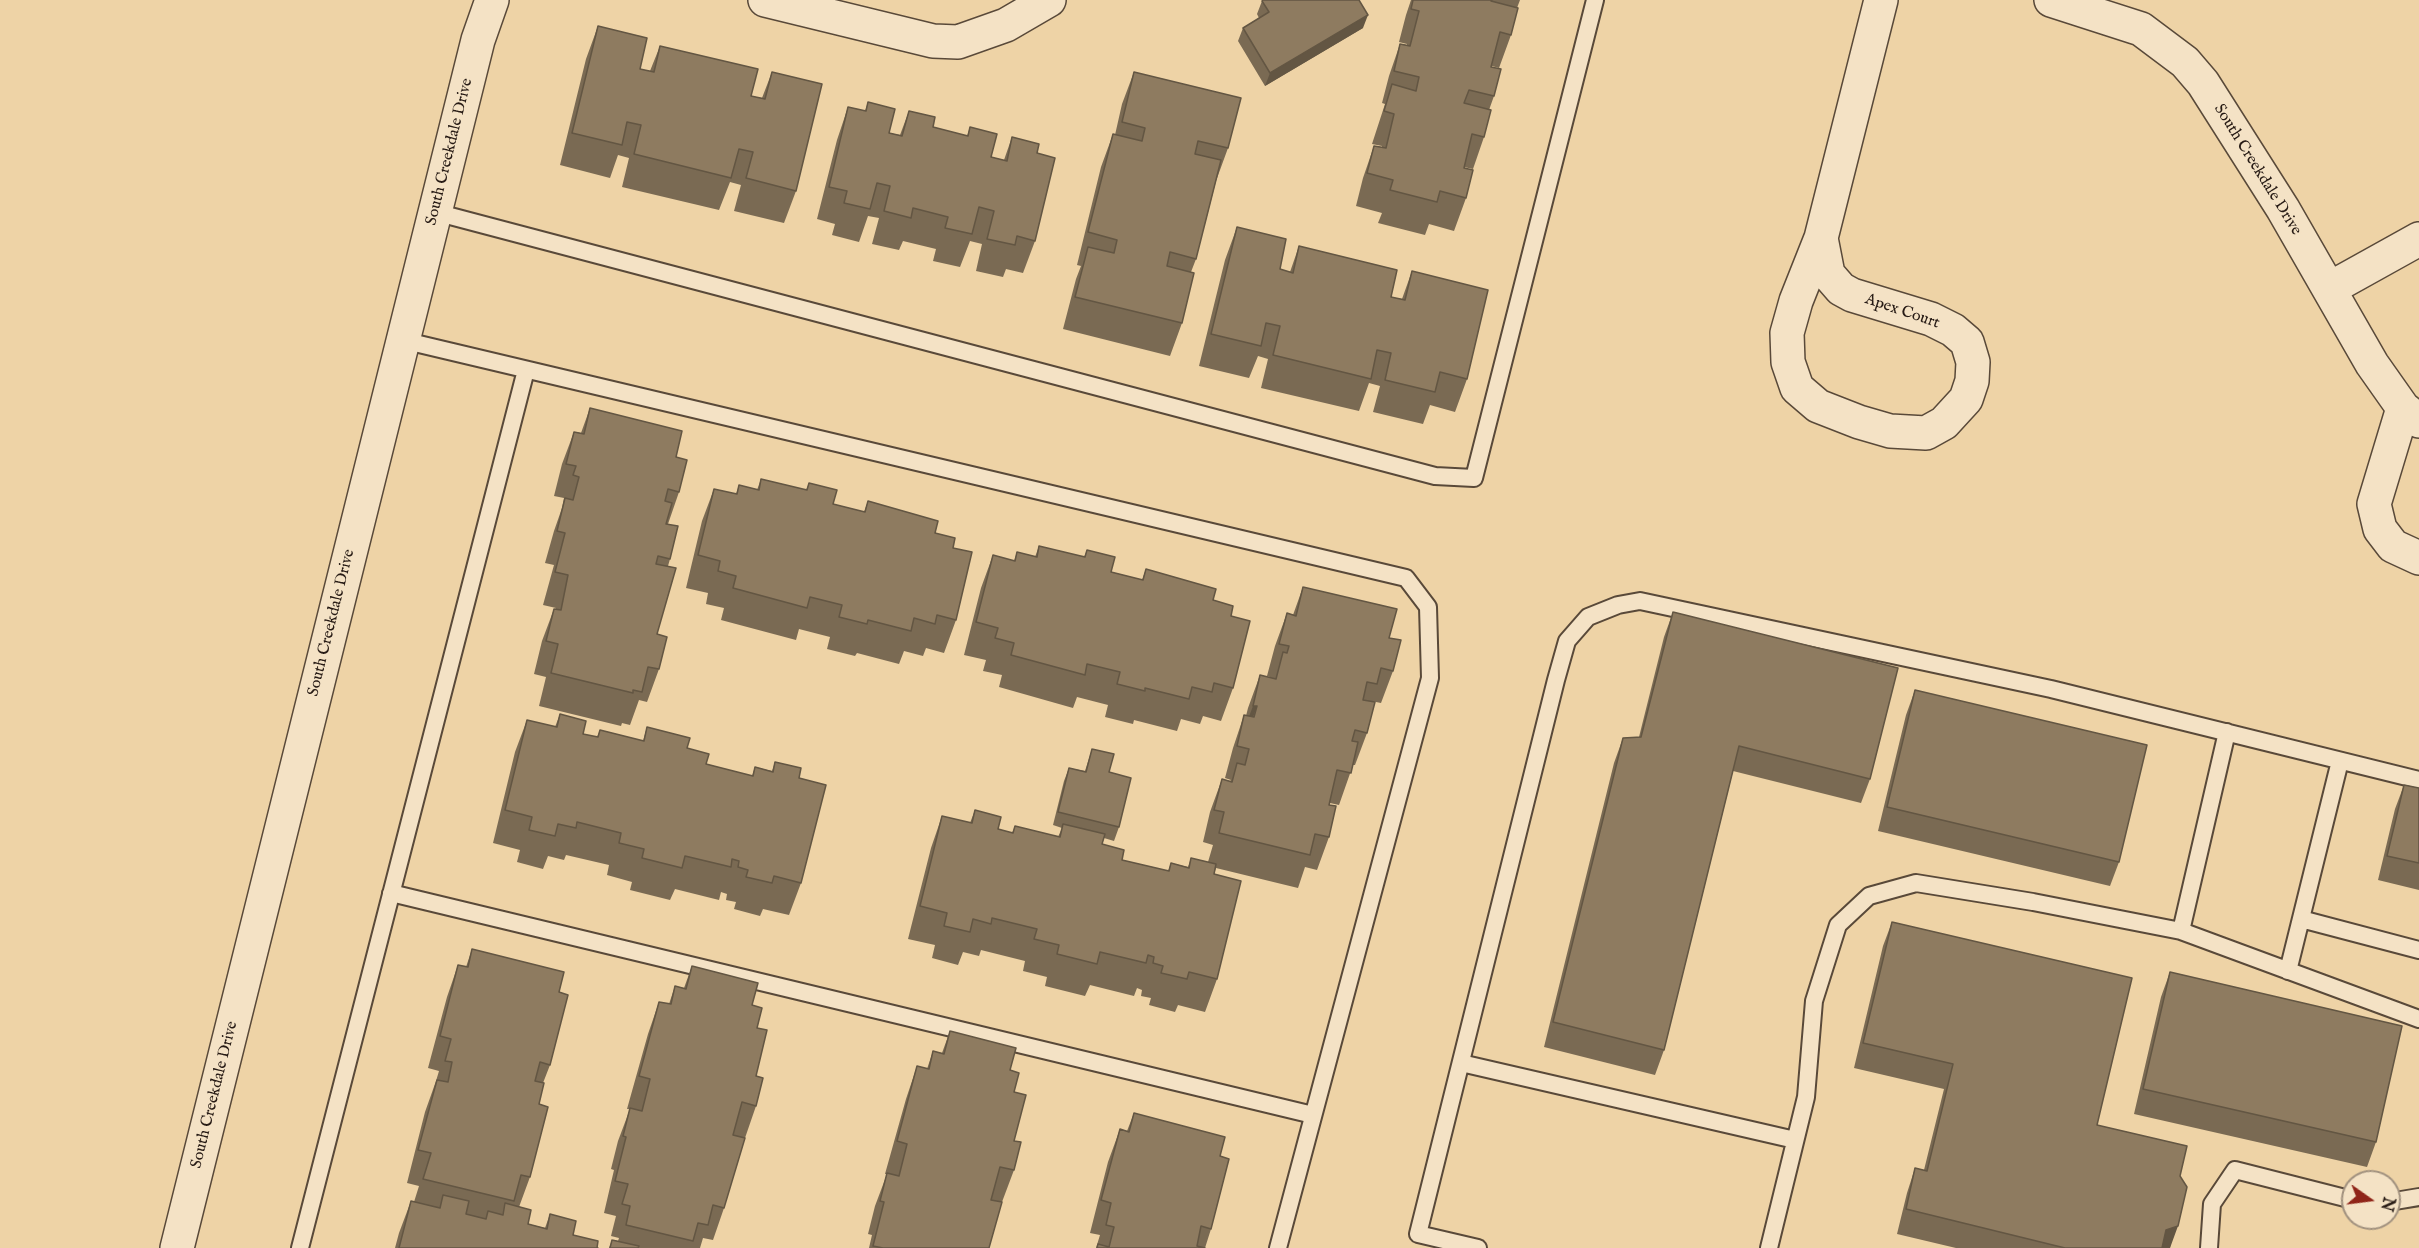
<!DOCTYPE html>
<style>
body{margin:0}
#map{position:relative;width:2419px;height:1248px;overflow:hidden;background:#eed3a6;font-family:"IM FELL English",serif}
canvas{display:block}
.north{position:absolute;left:2341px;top:1170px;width:60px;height:60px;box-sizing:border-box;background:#f4e2c5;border:2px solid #a2927f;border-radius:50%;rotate:104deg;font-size:16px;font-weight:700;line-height:24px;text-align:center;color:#271b15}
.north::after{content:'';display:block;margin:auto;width:21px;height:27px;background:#8f2418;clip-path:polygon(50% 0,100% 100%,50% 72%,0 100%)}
</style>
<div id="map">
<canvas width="2419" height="1248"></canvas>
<div class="north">N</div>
</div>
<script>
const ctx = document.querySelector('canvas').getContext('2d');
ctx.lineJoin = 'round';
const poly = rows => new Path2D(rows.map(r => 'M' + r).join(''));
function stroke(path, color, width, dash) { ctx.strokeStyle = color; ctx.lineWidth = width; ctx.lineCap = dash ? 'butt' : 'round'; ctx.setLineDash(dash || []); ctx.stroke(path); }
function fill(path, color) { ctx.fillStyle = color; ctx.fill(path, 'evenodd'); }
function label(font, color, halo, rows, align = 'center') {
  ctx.font = font + ' "IM FELL English",serif'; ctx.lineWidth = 4.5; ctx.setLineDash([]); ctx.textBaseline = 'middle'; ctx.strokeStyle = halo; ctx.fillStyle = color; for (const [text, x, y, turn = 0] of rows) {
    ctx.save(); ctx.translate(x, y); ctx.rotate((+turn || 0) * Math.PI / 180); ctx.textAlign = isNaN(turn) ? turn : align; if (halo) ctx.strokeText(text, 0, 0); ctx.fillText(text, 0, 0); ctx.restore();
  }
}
const service = poly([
 [435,212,1435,476,1474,478,1595,0],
 [402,340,1406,578,1428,607,1430,678,1278,1248],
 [391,893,1313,1115],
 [2301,919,2419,950],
 [2181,931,2227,732],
 [2288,971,2340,761],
 [1461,1063,1795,1140],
 [2389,1202,2419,1197],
 [300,1248,526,370],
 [1478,1248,1418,1234,1556,680,1567,641,1588,617,1618,605,1640,601,2051,689,2419,780],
 [1769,1248,1806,1097,1814,1001,1838,925,1869,896,1916,883,2033,902,2181,931,2419,1019],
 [2209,1248,2212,1204,2235,1170,2353,1200]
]);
const minor = poly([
 [765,0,933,41,958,42,1006,25,1049,0],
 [2051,0,2141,29,2185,62,2203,83,2283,209,2372,364,2403,408,2419,421],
 [1821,238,1828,274,1841,289,1852,295,1931,319,1953,330,1967,342,1973,362,1972,381,1966,399,1944,423,1926,433,1890,431,1859,422,1818,406,1797,388,1788,362,1787,333,1796,301,1821,238,1881,0],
 [2329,289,2419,239],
 [2403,408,2374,504,2380,529,2393,546,2419,558],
 [177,1248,478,40,492,0]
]);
stroke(service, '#594939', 20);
stroke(minor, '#594939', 36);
stroke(service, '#f4e2c5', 16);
stroke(minor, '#f4e2c5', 33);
fill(poly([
 [1411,0,1520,0,1517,8,1511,35,1499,68,1492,66,1494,96,1489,110,1484,137,1473,169,1464,167,1466,198,1454,231,1429,224,1425,235,1378,223,1382,213,1356,206,1363,178,1374,146,1382,147,1382,146,1372,144,1385,104,1382,103,1389,76,1400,44,1407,45,1407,44,1399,42,1406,15],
 [1262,1,1363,28,1265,86,1238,41,1243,28,1259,18,1257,14],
 [598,26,640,69,650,71,660,46,751,96,762,98,772,72,796,191,784,223,734,211,741,185,730,182,719,210,622,187,629,158,618,155,610,178,560,165,586,59],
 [1134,72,1228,148,1216,181,1196,259,1191,272,1182,323,1170,356,1063,329,1076,279,1081,266,1077,265,1101,167,1113,134,1115,135,1122,104],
 [868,102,889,133,900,135,909,111,933,127,967,136,970,127,991,157,1004,160,1012,137,1037,153,1035,241,1023,273,1006,269,1003,277,976,271,982,244,970,241,960,267,933,261,936,249,903,241,899,250,872,244,879,218,868,216,859,242,832,235,835,224,817,219,837,140,848,107,865,111],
 [1237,227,1280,269,1290,272,1299,246,1391,297,1402,299,1412,271,1467,379,1455,412,1430,405,1423,424,1373,412,1380,386,1369,383,1359,411,1261,388,1268,359,1258,356,1249,378,1199,366,1225,260],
 [590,408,676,457,679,492,668,524,670,559,668,566,657,634,659,669,647,702,639,700,630,725,622,723,621,726,539,706,546,677,534,674,542,641,554,609,555,609,556,608,543,605,554,565,545,563,554,531,562,508,564,498,554,496,562,464,574,432,581,433],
 [761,479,806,490,809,483,833,504,864,512,868,501,935,533,953,548,956,620,944,653,926,648,923,656,904,651,899,664,857,653,855,656,827,649,830,637,799,629,796,640,721,620,724,608,706,604,708,593,686,588,702,521,714,489,736,494,739,485,757,490],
 [1039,546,1084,557,1087,550,1111,572,1142,580,1146,569,1213,600,1231,616,1233,688,1221,721,1203,716,1200,724,1181,719,1177,731,1134,720,1133,724,1105,717,1108,705,1077,697,1073,708,999,687,1002,675,983,671,986,660,964,655,981,588,993,555,1014,561,1017,552,1035,557],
 [1303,587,1389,638,1393,671,1381,703,1371,701,1367,733,1355,765,1353,765,1339,805,1330,803,1329,837,1317,870,1305,867,1298,888,1216,868,1214,874,1217,979,1205,1012,1178,1005,1175,1012,1149,1005,1151,998,1141,996,1142,990,1137,988,1134,996,1090,985,1085,996,1045,986,1047,977,1023,971,1025,961,981,950,979,956,963,952,958,965,932,958,935,945,908,939,931,848,942,816,970,823,975,810,998,829,1012,833,1015,826,1058,837,1062,828,1053,825,1064,781,1069,768,1085,771,1092,749,1109,772,1119,827,1114,841,1104,838,1102,844,1122,860,1168,871,1171,863,1188,867,1191,858,1208,862,1213,845,1203,842,1210,812,1222,779,1230,781,1231,780,1225,778,1233,748,1244,715,1246,716,1248,708,1260,675,1273,678,1267,676,1275,646,1287,613,1293,615],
 [1673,612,1870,779,1861,803,1733,771,1664,1050,1655,1075,1544,1047,1614,763,1623,738,1639,737,1664,637],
 [1915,690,2119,862,2110,886,1878,831,1906,715],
 [560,714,583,734,597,737,600,730,643,741,647,727,687,748,706,764,752,776,755,767,772,771,775,762,799,778,801,883,789,915,763,909,760,916,734,909,736,902,726,900,727,894,721,892,719,900,675,889,670,900,630,890,632,882,607,875,609,865,566,855,564,860,548,856,543,869,517,862,520,850,493,843,515,752,527,720,555,727],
 [2404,785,2419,788,2419,890,2378,880,2395,809],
 [1892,922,2097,1125,2180,1176,2170,1248,1956,1248,1897,1234,1907,1193,1915,1168,1924,1170,1944,1089,1854,1068,1883,946],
 [472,949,559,992,550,1065,543,1083,539,1104,530,1177,519,1207,528,1224,545,1228,550,1214,573,1235,598,1248,395,1248,399,1233,411,1201,414,1202,419,1186,407,1183,425,1112,436,1081,439,1071,428,1068,447,997,458,965,466,967],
 [692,966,752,1005,757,1028,756,1106,745,1138,724,1208,713,1240,703,1238,700,1248,609,1248,612,1240,618,1241,619,1238,611,1236,616,1216,604,1213,614,1170,611,1169,618,1141,630,1109,627,1109,648,1034,659,1002,669,1004,675,986,684,988],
 [2170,972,2376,1142,2367,1167,2134,1114,2161,997],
 [950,1031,1010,1070,1014,1092,1014,1170,1002,1202,989,1248,869,1248,872,1235,868,1234,875,1206,887,1174,885,1174,906,1099,917,1066,927,1069,933,1051,942,1053],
 [1134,1113,1220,1156,1211,1229,1205,1248,1096,1248,1100,1235,1090,1233,1108,1162,1120,1129,1127,1131]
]), '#7a6a53');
fill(poly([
 [1368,15,1363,28,1265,86,1270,73],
 [1253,706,1257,706,1245,739,1241,738],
 [2178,1226,2170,1248,2160,1248,2166,1230]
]), '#635643');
const building = poly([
 [1263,0,1359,0,1368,15,1270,73,1243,28,1269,12,1262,1,1263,0],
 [1413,0,1492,0,1491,1,1518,8,1511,35,1500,32,1491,67,1501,69,1494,96,1469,90,1464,103,1491,110,1484,137,1472,134,1464,168,1473,170,1466,198,1440,191,1437,202,1390,190,1393,180,1367,173,1374,146,1386,148,1394,114,1384,111,1392,84,1416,91,1419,77,1394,71,1400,44,1410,46,1419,11,1411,9,1413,0],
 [598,26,647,38,640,69,654,72,660,46,758,69,751,96,765,99,772,72,822,84,796,191,746,178,753,152,739,149,731,178,634,154,641,125,627,122,622,145,572,133,598,26],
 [1134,72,1241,98,1228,148,1198,141,1195,154,1221,160,1196,259,1170,252,1167,266,1194,273,1182,323,1075,297,1088,247,1114,253,1117,240,1088,232,1113,134,1142,141,1145,128,1122,122,1134,72],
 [868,102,895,109,889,133,902,136,909,111,935,117,933,127,968,136,970,127,997,134,991,157,1007,161,1012,137,1039,144,1037,153,1055,158,1035,241,1017,236,1015,245,987,239,994,211,979,207,972,234,945,228,948,217,913,208,911,218,884,211,890,186,877,183,870,209,844,203,847,191,829,187,848,107,866,111,868,102],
 [1237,227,1286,239,1280,269,1293,273,1299,246,1397,270,1391,297,1405,300,1412,271,1488,290,1467,379,1440,372,1435,392,1385,380,1391,353,1377,350,1371,379,1273,355,1280,326,1266,323,1261,346,1211,334,1237,227],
 [590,408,682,431,676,457,687,460,679,492,668,489,665,501,672,503,666,524,678,526,670,559,658,556,656,564,676,568,657,634,667,637,659,669,648,667,642,692,633,690,633,693,551,673,558,644,546,641,554,609,561,610,568,575,555,572,565,533,557,531,565,498,573,500,579,477,573,475,576,466,566,464,574,432,584,434,590,408],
 [761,479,807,490,809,483,837,490,833,504,865,512,868,501,938,521,935,533,955,538,953,548,972,552,956,620,937,615,935,624,914,618,911,631,868,620,867,624,839,617,842,605,810,597,807,608,733,588,736,576,718,571,720,561,698,555,714,489,737,494,739,485,759,490,761,479],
 [1039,546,1085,557,1087,550,1115,557,1111,572,1143,580,1146,569,1216,589,1213,600,1233,606,1231,616,1250,621,1233,688,1214,683,1212,692,1192,687,1189,699,1145,688,1145,691,1117,684,1120,672,1087,664,1085,675,1011,655,1014,643,995,638,998,628,976,622,993,555,1015,561,1017,552,1037,557,1039,546],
 [1303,587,1397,609,1389,638,1401,640,1393,671,1381,668,1377,684,1367,682,1363,700,1375,702,1367,733,1355,730,1352,741,1358,742,1351,773,1337,770,1329,805,1336,806,1329,837,1315,834,1310,855,1219,833,1224,812,1214,810,1222,779,1232,782,1237,763,1245,765,1249,749,1237,746,1244,715,1254,717,1257,706,1253,706,1260,675,1276,679,1283,652,1287,653,1289,646,1279,644,1287,613,1296,616,1303,587],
 [1673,612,1898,668,1870,779,1739,746,1664,1050,1553,1022,1623,738,1641,737,1673,612],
 [1915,690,2147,745,2119,862,1887,807,1915,690],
 [560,714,586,721,583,734,598,737,600,730,644,741,647,727,690,738,687,748,709,754,706,764,753,776,755,767,773,772,775,762,801,768,799,778,826,785,801,883,774,876,772,883,746,877,748,870,738,867,739,861,732,859,731,867,685,856,682,868,642,858,644,849,619,843,621,833,577,822,576,828,558,824,555,836,529,830,532,817,505,810,527,720,557,727,560,714],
 [1092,749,1114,754,1109,772,1131,778,1119,827,1058,812,1069,768,1086,772,1092,749],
 [2404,785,2419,788,2419,863,2387,856,2404,785],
 [975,810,1001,817,998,829,1013,833,1015,826,1060,837,1063,824,1105,834,1102,844,1124,850,1122,860,1169,871,1171,863,1189,868,1191,858,1216,864,1214,874,1241,881,1217,979,1189,972,1187,979,1161,973,1163,966,1153,963,1154,957,1148,955,1146,963,1100,952,1097,964,1057,954,1059,945,1034,939,1037,929,992,918,991,924,973,919,970,932,944,926,947,913,920,906,942,816,972,823,975,810],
 [1892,922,2132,978,2097,1125,2187,1146,2180,1176,2187,1187,2178,1226,2166,1230,2162,1248,2065,1248,1906,1209,1915,1168,1927,1171,1953,1064,1863,1043,1892,922],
 [472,949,564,972,559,992,568,995,550,1065,540,1062,535,1081,544,1083,539,1104,548,1107,530,1177,521,1175,514,1201,423,1179,431,1153,418,1150,437,1080,448,1082,452,1062,445,1061,451,1039,440,1036,458,965,468,967,472,949],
 [692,966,758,983,752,1005,762,1008,757,1028,767,1030,756,1076,763,1078,756,1106,742,1102,733,1135,745,1138,724,1208,713,1205,708,1225,698,1223,693,1241,626,1225,630,1206,622,1204,628,1184,615,1181,626,1137,623,1136,630,1108,642,1111,650,1079,639,1076,659,1002,671,1004,675,986,686,989,692,966],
 [2170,972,2402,1026,2376,1142,2143,1089,2170,972],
 [950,1031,1016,1048,1010,1070,1019,1073,1014,1092,1026,1095,1014,1141,1021,1142,1014,1170,1000,1167,991,1200,1002,1202,989,1248,883,1248,873,1246,884,1202,880,1201,887,1173,899,1176,907,1144,897,1141,917,1066,929,1069,933,1051,944,1054,950,1031],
 [1134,1113,1225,1137,1220,1156,1229,1159,1211,1229,1201,1226,1197,1246,1205,1248,1097,1248,1098,1244,1109,1247,1114,1227,1106,1225,1111,1203,1101,1200,1120,1129,1129,1132,1134,1113],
 [443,1195,469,1201,466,1214,486,1219,488,1211,503,1215,505,1203,531,1210,528,1224,547,1229,550,1214,576,1221,573,1235,598,1241,597,1248,598,1248,399,1248,411,1201,440,1208,443,1195],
 [612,1240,639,1246,638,1248,610,1248,612,1240]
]);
fill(building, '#8e7b60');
stroke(building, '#635643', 1.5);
label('16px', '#271b15', '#f4e2c5', [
 ["South Creekdale Drive",450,152,-76],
 ["South Creekdale Drive",2257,170,58],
 ["Apex Court",1902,312,19],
 ["South Creekdale Drive",332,623,-76],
 ["South Creekdale Drive",215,1095,-76]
]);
</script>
